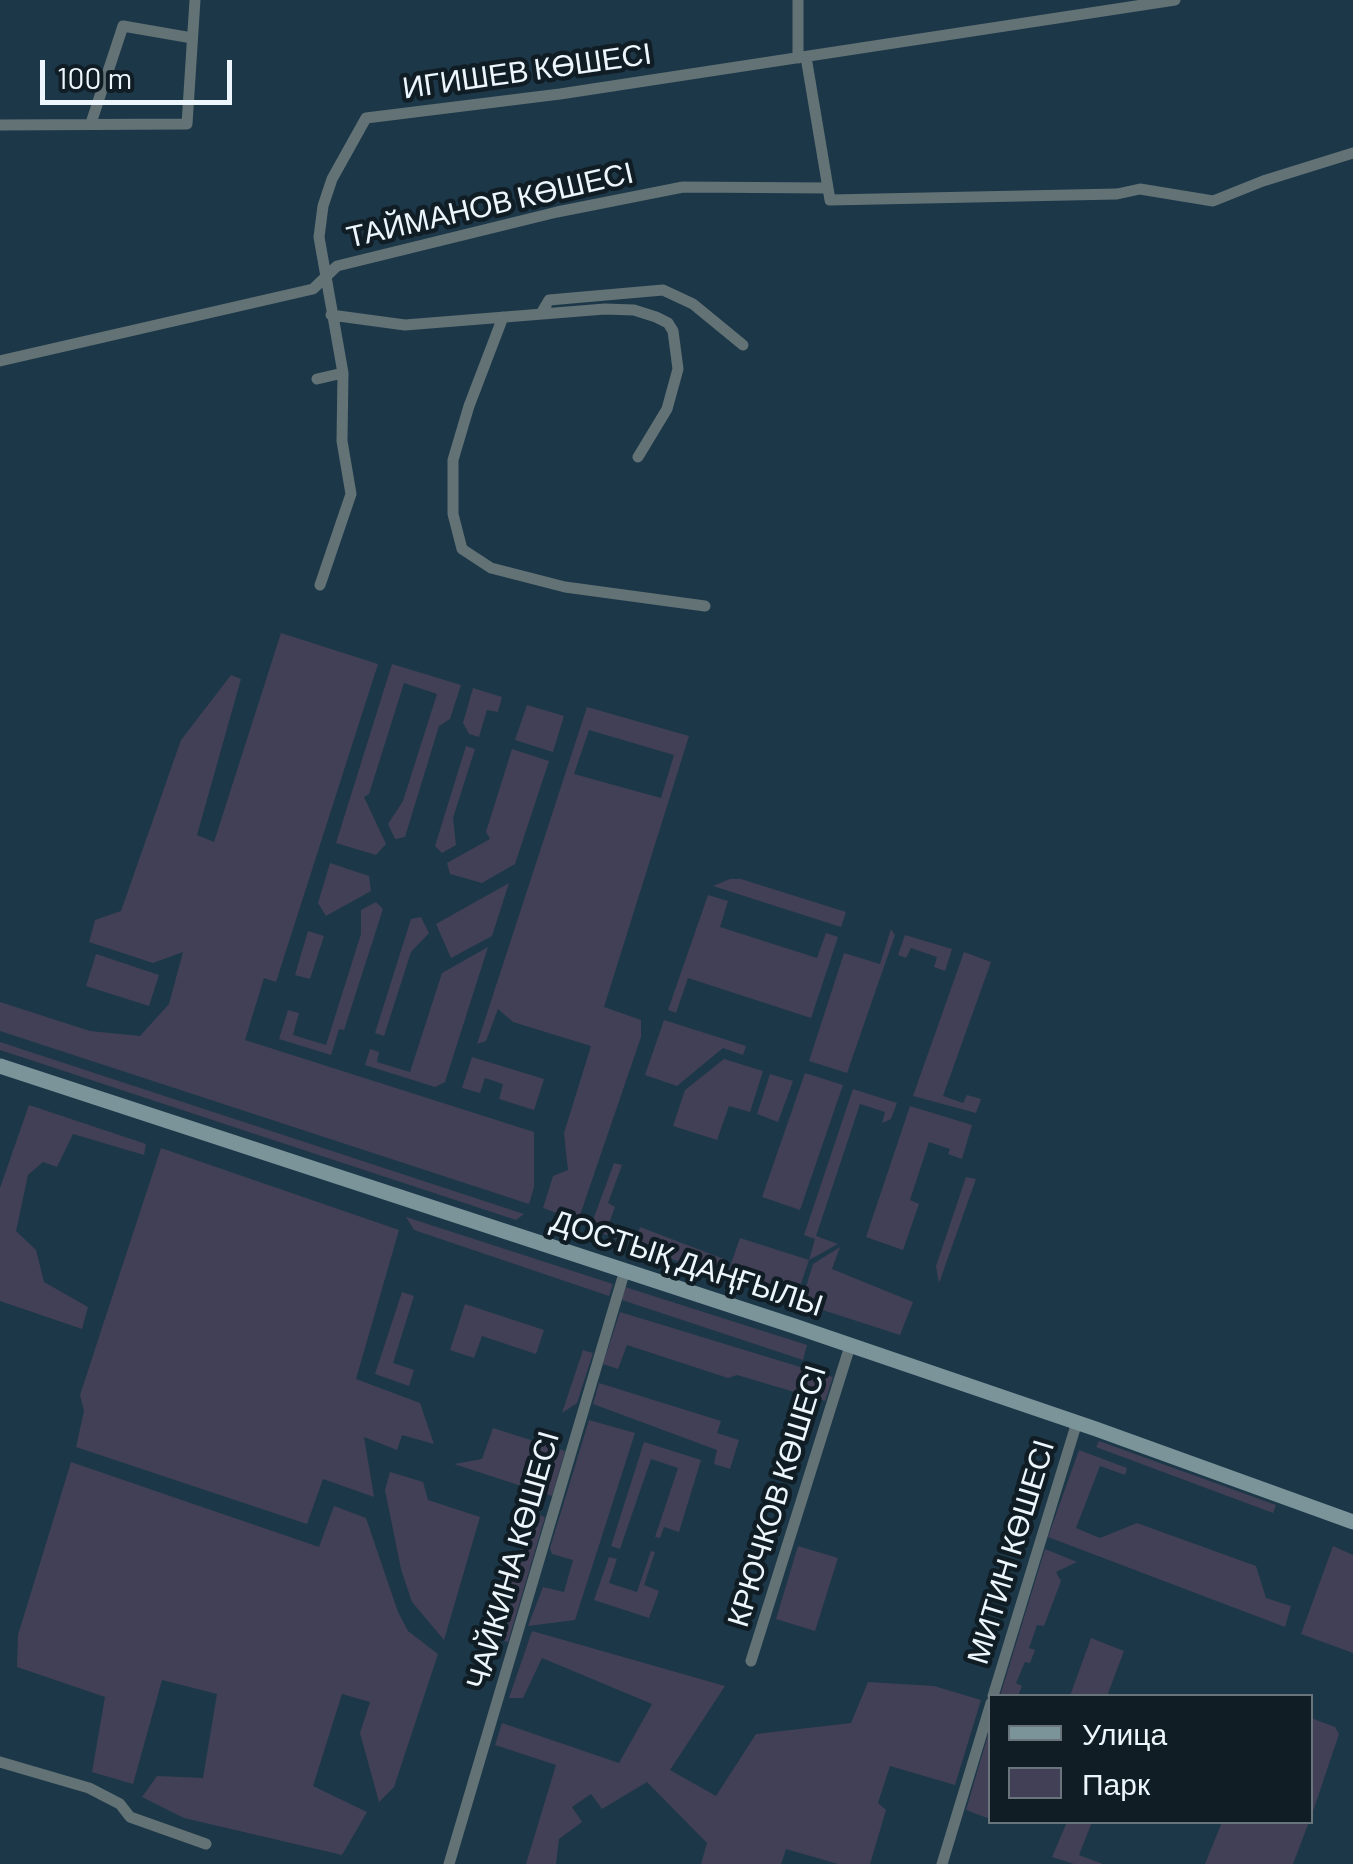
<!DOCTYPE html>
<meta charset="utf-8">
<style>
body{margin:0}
#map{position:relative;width:1353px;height:1864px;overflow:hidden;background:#1c3748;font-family:Barlow,sans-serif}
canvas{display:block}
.legend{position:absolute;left:988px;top:1694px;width:325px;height:130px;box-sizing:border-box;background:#111d25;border:2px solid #69747b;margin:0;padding:12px 18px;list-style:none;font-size:30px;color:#ecf6fc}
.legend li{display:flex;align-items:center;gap:20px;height:50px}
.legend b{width:50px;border:2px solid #69747b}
.scale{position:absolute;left:40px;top:60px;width:192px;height:45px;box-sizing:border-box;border:5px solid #ecf6fc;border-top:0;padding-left:12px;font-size:30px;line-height:35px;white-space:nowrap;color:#ecf6fc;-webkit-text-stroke:8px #111d25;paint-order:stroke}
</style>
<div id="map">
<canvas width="1353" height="1864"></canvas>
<ul class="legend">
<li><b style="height:12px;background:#7b949a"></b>Улица</li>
<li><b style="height:28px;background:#424056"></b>Парк</li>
</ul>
<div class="scale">100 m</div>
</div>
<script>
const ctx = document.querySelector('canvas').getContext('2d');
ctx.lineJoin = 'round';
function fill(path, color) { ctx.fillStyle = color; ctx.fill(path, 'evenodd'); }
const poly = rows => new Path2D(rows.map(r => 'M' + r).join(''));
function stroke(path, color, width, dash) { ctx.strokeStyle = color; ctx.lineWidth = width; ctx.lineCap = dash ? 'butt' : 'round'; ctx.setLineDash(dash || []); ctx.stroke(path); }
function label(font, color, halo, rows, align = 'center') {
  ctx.font = font + ' Barlow,sans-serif'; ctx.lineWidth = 9; ctx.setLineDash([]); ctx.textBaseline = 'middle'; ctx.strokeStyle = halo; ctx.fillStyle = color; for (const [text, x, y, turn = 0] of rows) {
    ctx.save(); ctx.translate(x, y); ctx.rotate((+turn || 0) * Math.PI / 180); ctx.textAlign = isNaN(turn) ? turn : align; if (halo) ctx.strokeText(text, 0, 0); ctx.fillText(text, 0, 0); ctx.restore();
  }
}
fill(poly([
 [281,633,378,664,276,982,264,978,245,1040,534,1132,534,1187,529,1204,0,1031,0,1002,90,1031,140,1036,169,1004,183,952,153,963,89,942,95,920,121,911,181,740,231,675,241,679,197,835,214,842],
 [392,664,461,685,450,719,439,726,405,837,395,839,388,824,403,801,437,694,404,683,369,794,364,797,386,844,376,855,336,843],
 [473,688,502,697,498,712,487,710,479,737,469,734,463,723],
 [527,705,564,716,553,752,515,740],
 [587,707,689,736,604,1007,641,1020,641,1037,578,1221,543,1208,553,1176,568,1170,564,1133,591,1046,513,1022,498,1009,486,1041,477,1044],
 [589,730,674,755,661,798,574,774],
 [466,746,475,749,453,818,456,845,442,853,435,846],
 [512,749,549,761,515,864,482,883,450,874,447,863,490,839,486,832],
 [330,863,369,876,371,891,326,916,318,903],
 [730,879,741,879,846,912,841,927,713,886],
 [509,883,492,936,451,958,436,924],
 [708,895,728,901,720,927,817,958,826,933,838,937,811,1018,688,978,676,1013,668,1010],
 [376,902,383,909,344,1030,339,1029,331,1055,279,1039,288,1010,299,1013,293,1035,326,1045,361,934,361,910],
 [421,917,429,933,411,952,384,1036,375,1033,411,919],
 [891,929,895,935,847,1073,809,1061,844,953,880,964],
 [308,931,324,936,310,979,295,975],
 [905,935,952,949,945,971,934,967,937,957,911,948,906,958,898,955],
 [488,947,445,1082,435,1087,365,1065,370,1049,379,1052,377,1062,410,1072,442,973],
 [964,952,991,962,943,1096,963,1103,967,1095,981,1099,976,1113,913,1096],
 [96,954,159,975,149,1006,86,986],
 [664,1020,746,1046,743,1055,723,1048,677,1086,645,1075],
 [0,1042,524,1214,516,1220,0,1050],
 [472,1057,544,1079,534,1110,499,1099,503,1084,485,1078,480,1093,462,1088],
 [724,1059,763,1071,750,1112,729,1106,717,1140,673,1126,685,1090],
 [805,1073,843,1085,800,1210,762,1197],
 [770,1074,793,1081,778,1122,757,1114],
 [853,1089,897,1103,891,1119,882,1123,885,1112,860,1104,816,1236,838,1244,809,1260,795,1301,726,1278,740,1238,809,1260,815,1239,804,1235],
 [29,1105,146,1144,144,1155,73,1134,57,1167,43,1162,28,1175,16,1231,36,1250,44,1282,88,1307,82,1329,0,1301,0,1188],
 [910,1106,972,1125,962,1159,948,1154,950,1149,929,1142,910,1200,919,1204,903,1250,866,1237],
 [161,1148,399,1230,356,1379,420,1403,434,1444,402,1435,397,1450,364,1437,374,1497,323,1479,307,1524,76,1447,84,1411,80,1395],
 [614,1163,622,1165,608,1203,615,1207,607,1229,630,1237,628,1244,590,1228],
 [966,1177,976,1179,939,1283,936,1266],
 [406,1217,613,1284,609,1296,414,1230],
 [640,1227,724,1259,718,1275,634,1246],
 [840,1247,832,1269,913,1302,900,1335,801,1303,813,1264],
 [625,1287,807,1345,803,1360,622,1300],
 [402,1292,414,1296,393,1363,414,1370,409,1386,375,1374],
 [465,1304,544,1330,536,1354,482,1336,474,1358,450,1350],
 [620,1312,833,1377,825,1401,737,1375,728,1378,627,1345,618,1369,603,1364],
 [583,1350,593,1353,577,1403,562,1413],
 [599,1383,721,1421,717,1433,739,1440,730,1469,714,1464,717,1450,593,1404],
 [589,1420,635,1433,575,1620,528,1626,543,1587,564,1592,573,1560,552,1554,550,1548],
 [493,1428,565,1451,552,1496,454,1464,482,1459],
 [1099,1441,1276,1505,1273,1513,1096,1447],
 [644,1442,701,1460,679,1532,664,1527,660,1538,655,1537,678,1468,651,1459,620,1549,611,1546],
 [1079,1450,1127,1468,1125,1475,1100,1466,1076,1528,1100,1538,1137,1523,1256,1566,1266,1598,1291,1606,1285,1627,1048,1537],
 [71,1462,319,1547,334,1506,366,1518,398,1612,408,1631,438,1654,394,1787,379,1802,360,1733,370,1702,342,1694,313,1786,367,1812,342,1855,184,1818,142,1797,157,1776,203,1778,217,1694,162,1680,133,1784,92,1772,105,1697,17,1667,18,1635],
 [390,1472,423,1482,428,1500,480,1517,444,1640,412,1602,401,1569,385,1490],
 [532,1513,545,1517,508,1642,492,1637],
 [798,1546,838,1558,815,1631,776,1619],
 [1333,1546,1353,1555,1353,1653,1301,1634],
 [1045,1549,1077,1562,1056,1572,1061,1581,1044,1626,1037,1625,1029,1648,1035,1650,1030,1663,1025,1662,1016,1683,1022,1686,1018,1696,1000,1696],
 [651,1551,655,1552,644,1585,659,1591,649,1618,594,1600,609,1557,617,1559,609,1583,637,1592],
 [532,1631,725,1686,670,1770,716,1796,756,1734,851,1723,868,1682,934,1686,981,1700,955,1785,890,1766,878,1803,886,1810,870,1864,838,1864,786,1849,781,1864,701,1864,707,1843,647,1782,602,1809,591,1794,572,1807,582,1822,559,1839,556,1864,526,1864,556,1765,495,1745,502,1723,619,1763,652,1704,542,1658,523,1698,509,1698],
 [1091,1638,1124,1651,1107,1696,1070,1696],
 [1311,1718,1335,1727,1339,1734,1311,1817],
 [990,1728,991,1819,990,1819,966,1810],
 [1067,1822,1092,1822,1079,1855,1103,1864,1074,1864,1052,1857],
 [1222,1822,1309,1822,1293,1864,1205,1864]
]), '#424056');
stroke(poly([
 [798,0,798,58],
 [806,57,830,200,1117,194,1140,189,1213,201,1263,181,1353,153],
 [91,123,123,26,192,38],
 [0,125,187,124,195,0],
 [542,312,549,300,663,290,693,304,743,345],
 [331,315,405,325,605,309,634,310,656,317,668,323,673,331,678,369,667,409,638,457],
 [503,317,469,406,453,460,453,514,462,549,491,568,565,587,705,606],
 [0,361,313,289,337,266,557,212,683,187,828,188],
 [317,379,343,373],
 [320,585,351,494,342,441,343,373,319,237,323,206,332,179,366,118,560,94,1175,0],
 [751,1661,850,1346],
 [993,1696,1077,1422],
 [0,1762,89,1788,120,1804,130,1817,206,1844],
 [449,1864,625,1270],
 [942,1864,991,1703]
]), '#627275', 11);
stroke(poly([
 [0,1066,794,1326,1096,1429,1353,1522]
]), '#7b949a', 15);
label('30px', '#ecf6fc', '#111d25', [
 ["ИГИШЕВ КӨШЕСІ",527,71,-8],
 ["ТАЙМАНОВ КӨШЕСІ",490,205,-13],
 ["ДОСТЫҚ ДАҢҒЫЛЫ",687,1263,18],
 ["КРЮЧКОВ КӨШЕСІ",777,1496,-73],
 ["МИТИН КӨШЕСІ",1011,1552,-73],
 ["ЧАЙКИНА КӨШЕСІ",513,1560,-74]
]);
</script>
